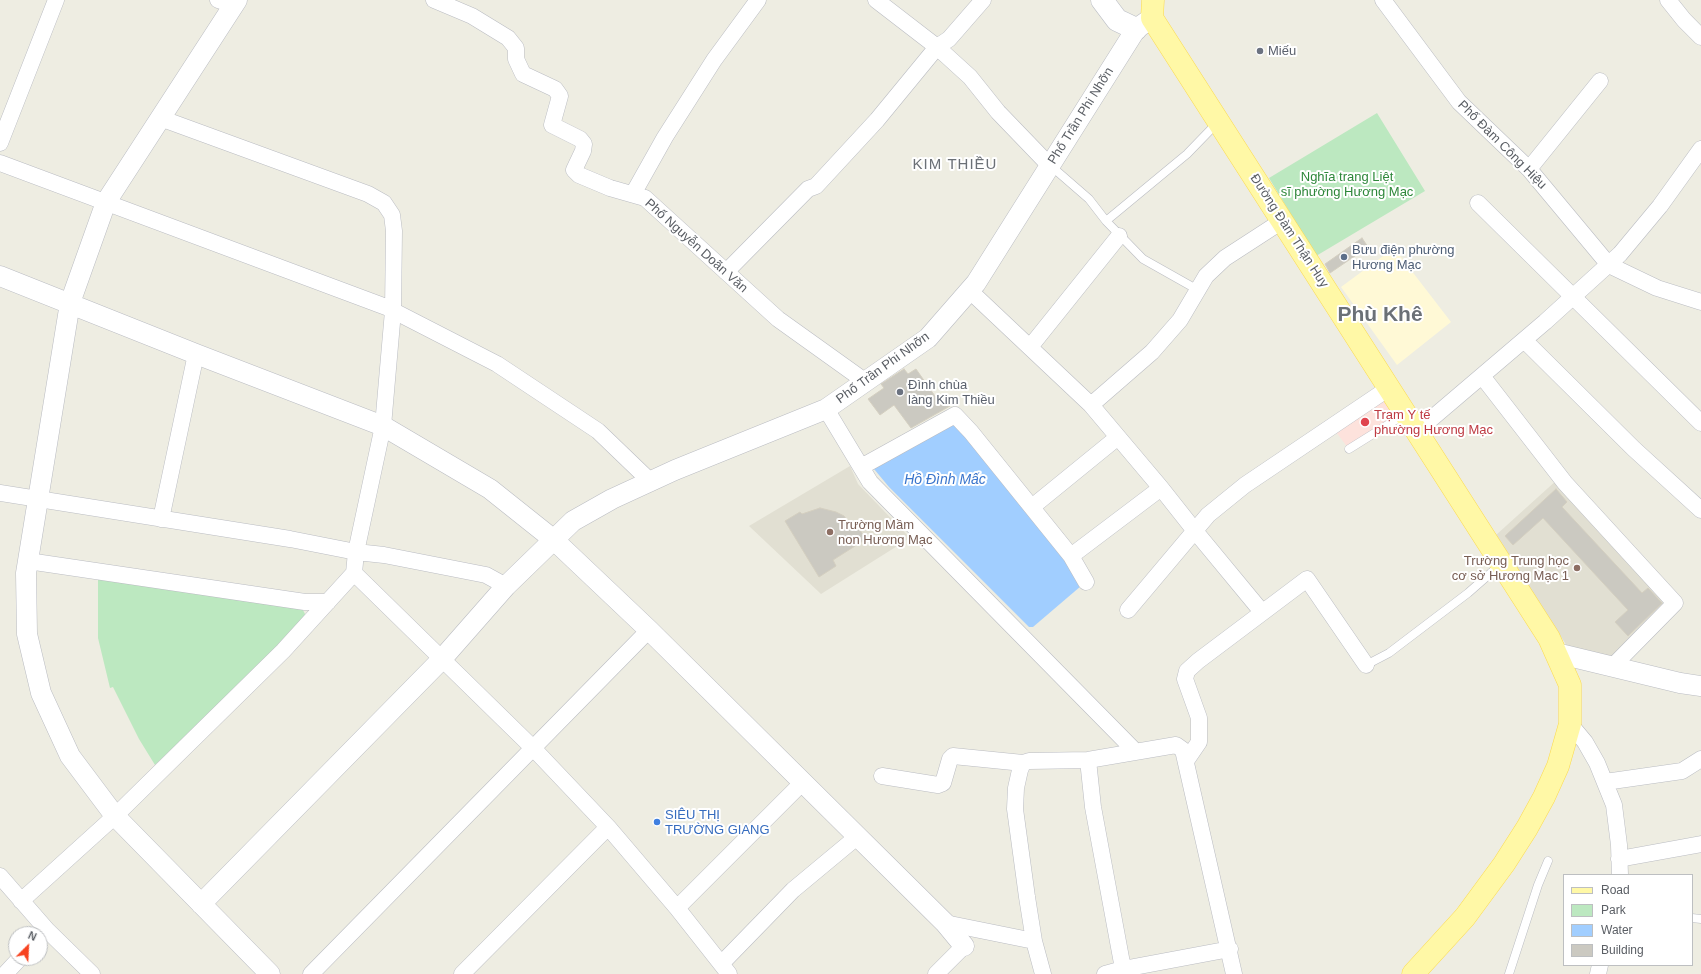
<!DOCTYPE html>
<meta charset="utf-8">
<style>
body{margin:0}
#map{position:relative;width:1701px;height:974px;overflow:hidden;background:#eeede2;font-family:Helvetica,sans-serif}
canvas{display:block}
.legend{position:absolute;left:1563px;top:874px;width:130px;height:92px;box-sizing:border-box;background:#fff;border:1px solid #bdbfc1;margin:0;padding:5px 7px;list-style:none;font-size:12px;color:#5a5e64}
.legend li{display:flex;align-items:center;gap:8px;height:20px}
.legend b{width:20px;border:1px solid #bdbfc1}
.north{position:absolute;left:8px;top:926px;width:40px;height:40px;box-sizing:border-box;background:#fff;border:1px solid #bdbfc1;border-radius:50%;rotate:24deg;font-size:11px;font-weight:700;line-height:16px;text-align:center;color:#5a5e64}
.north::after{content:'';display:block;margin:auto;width:14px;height:18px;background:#f7421f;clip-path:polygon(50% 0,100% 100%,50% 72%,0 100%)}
</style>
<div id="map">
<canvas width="1701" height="974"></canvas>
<ul class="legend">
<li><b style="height:5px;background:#fff8a6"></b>Road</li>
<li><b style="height:11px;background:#bce8c0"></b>Park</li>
<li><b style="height:11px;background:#a1ceff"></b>Water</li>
<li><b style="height:11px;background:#cbc9c1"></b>Building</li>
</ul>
<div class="north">N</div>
</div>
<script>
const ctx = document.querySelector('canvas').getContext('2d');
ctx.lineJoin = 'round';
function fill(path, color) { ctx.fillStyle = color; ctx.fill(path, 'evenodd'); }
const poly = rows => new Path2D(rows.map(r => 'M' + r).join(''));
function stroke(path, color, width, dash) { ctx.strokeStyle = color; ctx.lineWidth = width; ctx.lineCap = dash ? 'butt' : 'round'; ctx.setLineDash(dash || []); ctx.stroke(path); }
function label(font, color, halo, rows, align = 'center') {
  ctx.font = font + ' Helvetica,sans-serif'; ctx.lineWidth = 4; ctx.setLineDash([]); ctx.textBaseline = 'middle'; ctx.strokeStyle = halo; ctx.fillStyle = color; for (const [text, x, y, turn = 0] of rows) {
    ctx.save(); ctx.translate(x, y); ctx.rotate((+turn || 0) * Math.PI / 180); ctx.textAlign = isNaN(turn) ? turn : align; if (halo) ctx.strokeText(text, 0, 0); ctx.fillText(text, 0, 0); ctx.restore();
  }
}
fill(poly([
 [1394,248,1451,322,1397,365,1341,287]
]), '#fff9d6');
fill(poly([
 [850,466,858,484,910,538,821,594,749,526],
 [1558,479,1667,601,1613,661,1567,646,1496,535]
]), '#e1dfd2');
fill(poly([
 [1382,395,1397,416,1348,448,1333,428]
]), '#fde2dc');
fill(poly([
 [1377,113,1425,191,1316,256,1269,178],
 [98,579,302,608,305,614,303,621,280,646,155,765,139,739,113,687,110,688,98,638]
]), '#bce8c0');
fill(poly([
 [953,422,1063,555,1081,586,1033,627,1029,627,889,487,874,469,877,466]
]), '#a1ceff');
const building = poly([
 [1362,238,1368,247,1330,273,1325,264,1362,238],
 [904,369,908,374,916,369,937,399,943,396,950,406,911,428,894,405,880,415,868,399,884,388,881,384,904,369],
 [1556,489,1567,502,1562,507,1642,593,1648,588,1662,603,1628,636,1615,622,1628,610,1543,518,1513,545,1505,536,1556,489],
 [820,508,836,512,844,516,852,527,857,526,866,539,833,560,836,566,819,577,785,521,800,512,802,514,820,508]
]);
fill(building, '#cbc9c1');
stroke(building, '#d4cfc0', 1);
const service = poly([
 [1051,166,1089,199,1106,221,1187,154,1218,122],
 [1106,221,1143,259,1198,290],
 [1349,449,1405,414],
 [1366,665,1389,653,1468,593,1501,564],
 [1692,918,1701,919],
 [1509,974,1538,885,1548,861]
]);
const minor = poly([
 [218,0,233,5],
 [434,0,472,16,508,38,516,48,516,59,523,74,555,89,560,96,552,125,580,139,584,144,583,151,574,170,579,175,610,188,645,198,778,319,866,382],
 [876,0,937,47,970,77,998,112,1050,166],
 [1383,0,1459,102,1529,169,1609,265,1657,288,1701,302],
 [1668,0,1684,20,1701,37],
 [0,143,56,0],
 [0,163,386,307,497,364,598,431,650,481],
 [1529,169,1600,81],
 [633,194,665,137,714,60,758,0],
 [1478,203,1701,423],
 [726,272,808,189,816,186,877,120,937,47,949,39,983,0],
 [969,290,1091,405,1161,488,1195,531,1262,612],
 [1524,340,1634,449,1701,510],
 [1030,347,1119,236],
 [1482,376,1565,483,1675,603,1612,667],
 [1091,405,1152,352,1180,320,1206,276,1225,258,1282,221],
 [826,409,870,482,1135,751],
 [1417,431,1545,322,1620,254,1660,206,1701,149],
 [861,467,955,415,971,432,1071,556,1086,582],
 [0,493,290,539,356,552,384,555,486,575,506,586],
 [1032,507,1118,437],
 [161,519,196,354],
 [1071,556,1161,488],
 [28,561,305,602,328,602],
 [354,573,533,748,608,827,677,908,729,974],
 [1128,610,1208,515,1245,485,1389,388],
 [1570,724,1585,742,1597,763,1614,805,1619,845,1620,875],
 [1088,760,1093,807,1124,974],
 [1186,761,1199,742,1199,718,1185,679,1187,671,1198,661,1307,579,1366,665],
 [882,776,938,785,943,783,950,759,953,756,1023,763],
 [1605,782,1682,771,1701,759],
 [1619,859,1701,844],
 [0,876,47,930,92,974],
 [21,901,115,816,283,651,354,573,356,552,383,426,393,311,394,231,392,215,384,203,368,194,160,118],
 [677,908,802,783],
 [945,923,1034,941],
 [721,964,793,890,858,836],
 [5,974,20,958],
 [311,974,649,630],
 [462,974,608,827],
 [936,974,964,946],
 [1043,974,1034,941,1027,897,1015,809,1016,788,1020,770,1023,763,1029,761,1088,760,1176,745,1183,750,1234,974],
 [1105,974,1123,969,1230,949],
 [1598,974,1600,965]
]);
const tertiary = poly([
 [237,0,106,202,70,303,26,573,27,634,41,693,70,756,115,816,270,974],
 [0,276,196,354,383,426,490,489,554,540,649,630,945,923,964,946],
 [1556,653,1680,683,1701,686],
 [201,904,441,660,506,586,573,521,612,499,675,470,826,409,928,338,976,283,1136,29,1149,20]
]);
const secondary = poly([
 [1102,0,1117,20,1136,29]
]);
const primary = poly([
 [1153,0,1152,18,1549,638,1570,685,1570,724,1558,766,1544,797,1527,828,1504,864,1465,917,1413,974]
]);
stroke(service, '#babcc2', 9);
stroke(minor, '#babcc2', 17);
stroke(tertiary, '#babcc2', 21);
stroke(secondary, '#babdc5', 23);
stroke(primary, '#fcda4d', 23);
stroke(service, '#fff', 8);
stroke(minor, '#fff', 16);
stroke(tertiary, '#fff', 20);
stroke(secondary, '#fff', 22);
stroke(primary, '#fff8a6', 22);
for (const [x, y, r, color] of [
 [1260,51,4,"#6b7280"],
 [1344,257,4,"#5c6f8a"],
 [900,392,4,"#6b7280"],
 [1365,422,5,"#e0444e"],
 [830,532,4,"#8d6e63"],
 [1577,568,4,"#8d6e63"],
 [657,822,4,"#3f7fe0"]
]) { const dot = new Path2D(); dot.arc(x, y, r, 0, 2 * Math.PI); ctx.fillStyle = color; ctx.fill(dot); stroke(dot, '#fff', 1.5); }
label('13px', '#5b616d', '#fff', [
 ["Miếu",1268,51],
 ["Đình chùa",908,385],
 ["làng Kim Thiều",908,400]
], 'left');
label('13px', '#5a5e64', '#fff', [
 ["Phố Trần Phi Nhỡn",1081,116,-58],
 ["Phố Đàm Công Hiệu",1502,145,45],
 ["Đường Đàm Thận Huy",1289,231,57],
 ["Phố Nguyễn Doãn Văn",696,246,42],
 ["Phố Trần Phi Nhỡn",883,368,-36]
]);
label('13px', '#2e873a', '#fff', [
 ["Nghĩa trang Liệt",1347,177],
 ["sĩ phường Hương Mạc",1347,192]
]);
label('13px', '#4e5e75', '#fff', [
 ["Bưu điện phường",1352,250],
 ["Hương Mạc",1352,265]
], 'left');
label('13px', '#be3a42', '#fff', [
 ["Trạm Y tế",1374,415],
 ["phường Hương Mạc",1374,430]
], 'left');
label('13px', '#785e54', '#fff', [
 ["Trường Mầm",838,525],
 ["non Hương Mạc",838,540],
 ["Trường Trung học",1569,561,"right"],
 ["cơ sở Hương Mạc 1",1569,576,"right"]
], 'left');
label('13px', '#366cbe', '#fff', [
 ["SIÊU THỊ",665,815],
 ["TRƯỜNG GIANG",665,830]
], 'left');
label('italic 14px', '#3a75cc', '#fff', [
 ["Hồ Đình Mấc",945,480]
]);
ctx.letterSpacing = '1px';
label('15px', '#6b7076', '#fff', [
 ["KIM THIỀU",955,165]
]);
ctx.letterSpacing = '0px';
label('bold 21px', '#6b7076', '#fff', [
 ["Phù Khê",1380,315]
]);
</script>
